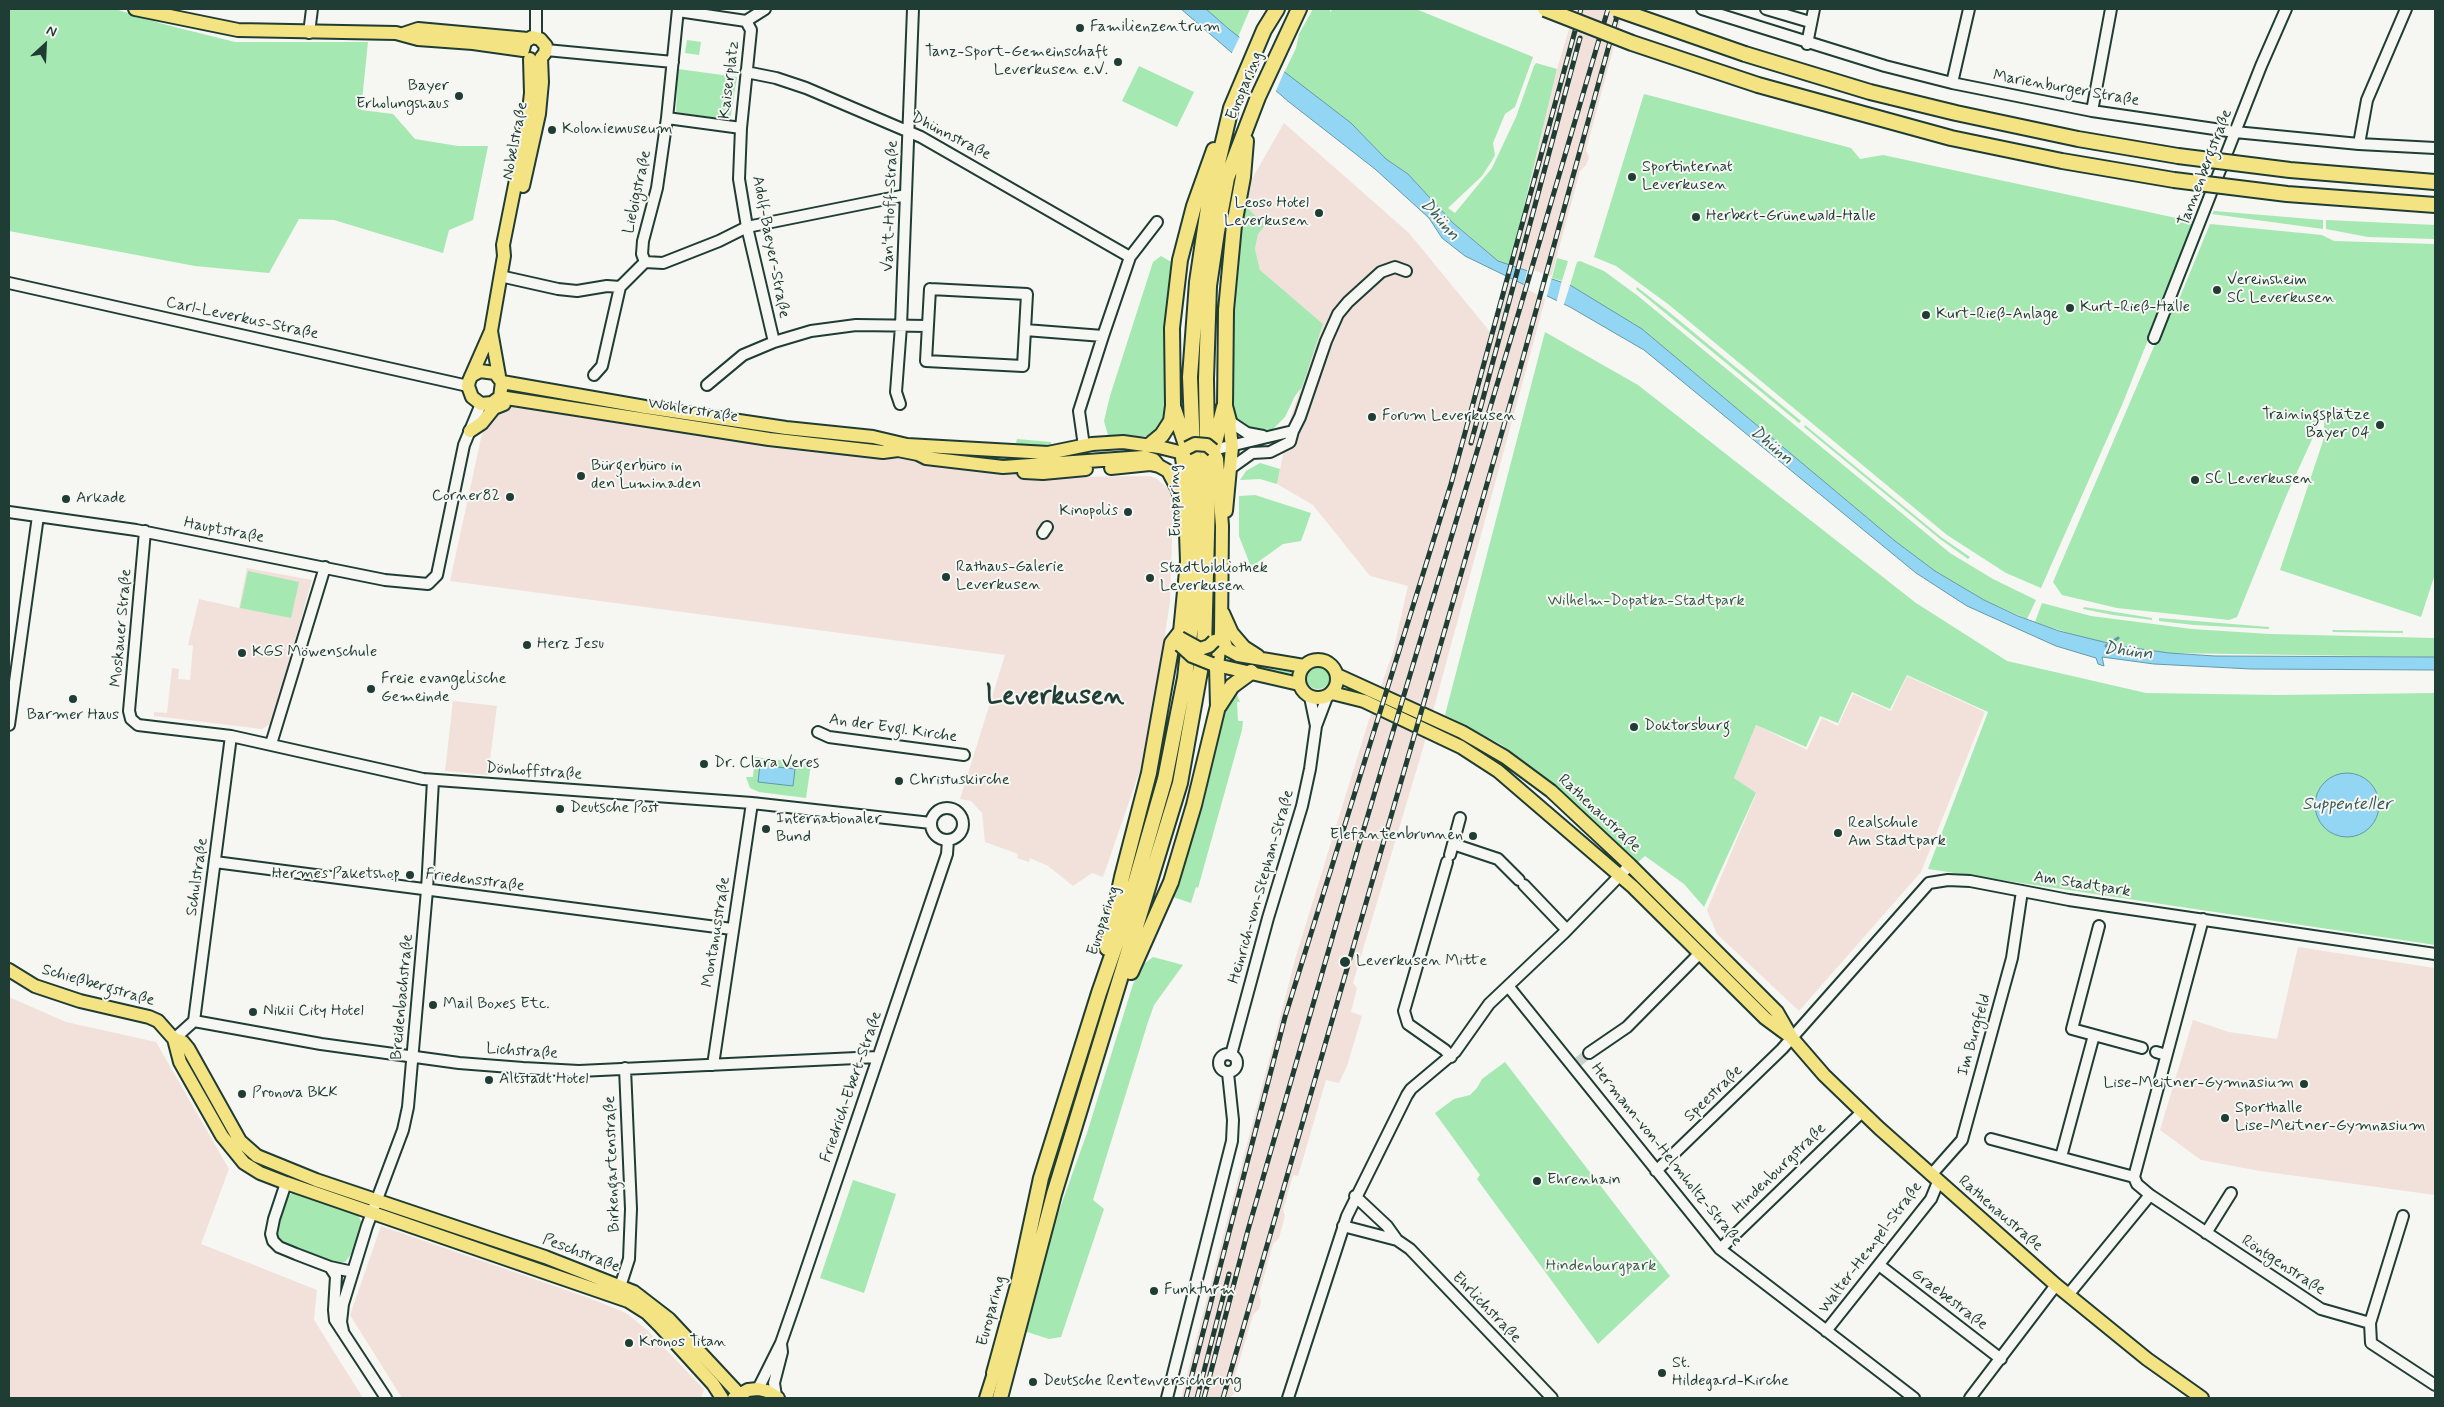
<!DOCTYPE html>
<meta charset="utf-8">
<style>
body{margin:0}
#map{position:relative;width:2444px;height:1407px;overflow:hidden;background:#f6f6f2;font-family:Mynerve,sans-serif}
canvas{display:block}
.frame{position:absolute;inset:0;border:10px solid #1f3d34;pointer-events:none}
.north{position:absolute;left:20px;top:20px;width:50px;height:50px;-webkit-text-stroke:4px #f6f6f2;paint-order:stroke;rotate:25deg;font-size:14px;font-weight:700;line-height:20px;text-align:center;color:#1f3d34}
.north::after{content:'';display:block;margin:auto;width:18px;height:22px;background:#1f3d34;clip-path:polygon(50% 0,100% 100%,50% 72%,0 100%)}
</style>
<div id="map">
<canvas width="2444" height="1407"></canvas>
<div class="frame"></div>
<div class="north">N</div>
</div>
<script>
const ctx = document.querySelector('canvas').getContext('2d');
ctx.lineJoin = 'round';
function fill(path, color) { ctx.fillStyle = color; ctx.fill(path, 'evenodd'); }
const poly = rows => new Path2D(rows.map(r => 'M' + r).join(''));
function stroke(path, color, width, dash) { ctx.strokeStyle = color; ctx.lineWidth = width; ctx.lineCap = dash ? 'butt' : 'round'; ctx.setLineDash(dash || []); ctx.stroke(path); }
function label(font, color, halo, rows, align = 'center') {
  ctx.font = font + ' Mynerve,sans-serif'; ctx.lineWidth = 4; ctx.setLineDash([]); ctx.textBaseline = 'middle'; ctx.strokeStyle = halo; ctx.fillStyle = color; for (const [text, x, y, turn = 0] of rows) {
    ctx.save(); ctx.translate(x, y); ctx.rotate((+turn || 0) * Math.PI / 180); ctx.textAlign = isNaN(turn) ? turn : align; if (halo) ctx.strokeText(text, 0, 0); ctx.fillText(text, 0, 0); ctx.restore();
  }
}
fill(poly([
 [1575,9,1624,9,1586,150,1589,158,1586,165,1580,171,1423,748,1353,983,1357,988,1351,1012,1362,1016,1347,1066,1339,1083,1326,1080,1298,1176,1293,1175,1283,1210,1285,1216,1279,1238,1273,1244,1259,1294,1261,1301,1259,1309,1253,1315,1234,1379,1235,1388,1234,1394,1229,1398,1181,1398,1296,956,1368,723,1393,652,1408,586,1370,576,1313,505,1277,484,1291,416,1323,324,1260,270,1255,249,1258,234,1243,204,1249,184,1284,123,1409,233,1491,333,1517,238,1557,69],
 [515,405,1014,474,1069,477,1150,476,1157,479,1170,490,1173,509,1170,602,1147,750,1103,877,1092,873,1073,886,1048,866,1030,858,1029,862,1017,858,1018,854,985,842,982,813,971,801,960,799,1005,655,450,581,483,429,499,407],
 [247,568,312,580,272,723,262,729,154,716,154,712,167,713,172,668,179,669,178,679,190,680,193,646,188,645,199,599,239,608],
 [1907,676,1985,712,1921,872,1799,1011,1717,934,1707,910,1756,794,1734,778,1756,725,1807,750,1822,718,1838,726,1853,694,1891,711],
 [453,701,497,706,488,775,445,771],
 [2298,947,2435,968,2435,1195,2260,1171,2201,1160,2160,1130,2193,1020,2229,1032,2277,1039],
 [9,997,66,1022,156,1042,229,1169,201,1244,317,1290,314,1320,363,1398,9,1398],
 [381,1226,592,1299,626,1313,647,1330,704,1389,701,1398,402,1398,350,1315]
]), '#f2e1da');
fill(poly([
 [9,9,115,9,163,24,235,42,368,42,361,110,393,114,415,139,458,146,488,146,473,220,449,230,443,253,334,220,299,219,269,273,195,266,9,231],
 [1206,9,1250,9,1238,37],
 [1313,9,1330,9,1330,12,1333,9,1416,9,1533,57,1515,107,1505,114,1493,143,1495,155,1491,162,1482,176,1448,208,1455,213,1492,168,1516,117,1534,66,1536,63,1557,69,1510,265,1498,261,1453,223,1408,174,1386,159,1351,123,1284,73,1296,48,1299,34],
 [687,40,701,42,699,55,685,53],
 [1139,66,1194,92,1177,127,1122,101],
 [678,69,737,77,730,120,676,112],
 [1644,94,1851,148,1860,159,1883,155,2195,222,2122,405,2041,588,2006,573,1947,535,1668,304,1616,266,1594,257],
 [1243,204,1265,225,1258,234,1255,249,1260,270,1323,324,1302,387,1295,396,1285,417,1272,430,1253,429,1241,425,1234,418,1230,395,1235,281],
 [2214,211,2323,220,2323,229,2212,214],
 [2326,220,2435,225,2435,239,2368,237,2326,229],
 [2210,224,2322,235,2334,241,2435,244,2435,574,2421,617,2280,570,2323,441,2325,411,2287,494,2237,617,2229,620,2117,608,2062,595,2053,582,2170,309,2175,309],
 [1161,256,1173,263,1166,356,1164,420,1157,430,1147,436,1109,439,1104,421,1110,396,1153,262],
 [1557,258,1568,261,1562,281,1552,278],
 [1580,261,1604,271,1638,296,1950,553,1993,579,2036,600,2027,619,1984,600,1935,571,1895,541,1642,329,1570,285,1577,262],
 [1637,287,1669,312,1801,421,1799,423,1636,289],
 [1545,332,1638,385,1916,603,2007,661,2146,693,2278,695,2435,693,2435,945,1928,869,1988,712,1907,675,1890,709,1852,692,1838,723,1820,716,1806,747,1756,725,1734,778,1756,793,1704,907,1684,884,1645,856,1637,863,1502,745,1445,715],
 [1805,425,1941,537,1970,557,1968,559,1940,539,1804,427],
 [1017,439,1051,442,1050,448,1039,448,1016,443],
 [911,450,1025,457,1051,461,1006,462],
 [1260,463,1280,469,1277,484,1260,479,1240,480,1246,471],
 [1255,495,1311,513,1301,541,1283,544,1251,567,1239,536,1239,496],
 [248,571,299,582,291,618,240,608],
 [2042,603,2091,616,2192,629,2269,634,2435,638,2435,657,2169,653,2097,642,2037,623,2035,622],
 [2084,607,2152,618,2152,620,2113,615,2083,609],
 [2159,618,2269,627,2269,629,2194,625,2159,621],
 [2332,630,2403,631,2403,633,2333,632],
 [1221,652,1295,671,1294,677,1222,663],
 '1306 677a12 12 0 1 1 24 0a12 12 0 1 1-24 0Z',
 [1235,691,1240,702,1237,702,1238,721,1243,721,1242,730,1198,888,1196,887,1191,903,1173,897,1204,802,1226,705],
 [755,757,811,764,806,798,759,792,750,788,746,777,753,777],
 [1153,957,1183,965,1154,1005,1148,1022,1093,1200,1104,1209,1061,1337,1049,1339,1024,1331,1055,1222,1087,1133,1133,984,1144,964],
 [1505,1062,1670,1276,1598,1344,1477,1179,1480,1175,1435,1113,1454,1099,1470,1095,1477,1088,1482,1079],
 [853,1180,896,1194,864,1293,820,1278],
 [294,1192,354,1211,358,1215,362,1223,352,1253,345,1262,332,1264,291,1248,278,1237,275,1227,285,1198]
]), '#a5e8b1');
const water = poly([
 [1181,9,1206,9,1230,30,1351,123,1386,159,1408,174,1453,223,1498,261,1570,285,1642,329,1895,541,1935,571,1984,600,2018,616,2059,631,2120,646,2169,653,2215,656,2435,657,2435,670,2251,669,2154,664,2102,657,2104,666,2098,664,2096,658,2056,646,1967,606,1916,573,1644,350,1570,307,1465,256,1442,238,1429,218,1375,169,1289,102,1181,9],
 [760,765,795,769,793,786,758,782,760,765],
 '2315 805a32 32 0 1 1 64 0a32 32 0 1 1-64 0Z'
]);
fill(water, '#92d6f3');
stroke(water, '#6499a7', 1);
fill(poly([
 [1240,36,1285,70,1275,93,1231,55],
 [1528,268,1552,277,1546,299,1523,287],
 [1562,280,1571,282,1563,307,1556,304]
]), '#f6f6f2');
stroke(poly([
 [2106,646,2118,638]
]), '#6499a7', 3);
stroke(poly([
 [1578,1062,1589,1053]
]), '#cbd1cc', 10, [10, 5]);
const minor = poly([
 [536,9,536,37],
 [1702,9,1885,66,1952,83,2092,111,2235,132,2359,144,2435,148],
 [1766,9,1810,22],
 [746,21,765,9],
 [309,33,312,9],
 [1807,44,1814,9],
 [546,50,673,62],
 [746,72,776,78,806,88,921,137,1130,257],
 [1952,83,1969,9],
 [2092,111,2111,9],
 [667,118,741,128,751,30,746,21,678,11],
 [741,128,739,179,747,227,774,342],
 [2359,144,2367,100,2406,9],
 [645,262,663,263,719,241,747,227,906,195],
 [500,276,558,289,577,291,607,286,620,287],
 [9,283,468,386],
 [930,289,1027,294,1023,366,926,361,930,289],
 [1025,330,1103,336],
 [2154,338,2261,66,2286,9],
 [594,375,602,366,620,287,645,262,642,254,643,241,657,188,667,118,678,9],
 [707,385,743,355,774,342,811,331,856,325,928,326],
 [900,404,896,392,901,326,913,9],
 [1229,421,1247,433,1263,436],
 [1084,446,1079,411,1103,336,1130,257,1157,222],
 [1213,450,1293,431],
 [1231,468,1252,453,1270,452,1290,442,1293,431,1300,417,1326,341,1338,314,1348,302,1381,272,1395,267,1406,271],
 [9,512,136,530,385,580,428,584,437,575,464,445,481,404],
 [145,531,129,711,131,719,138,725,231,736,423,779,752,803,931,823],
 [1043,533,1047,527],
 [1310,697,1316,726],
 [9,725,38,516],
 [818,732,829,737,964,755],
 [271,744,325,567],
 '931 824a16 16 0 1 1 32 0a16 16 0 1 1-32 0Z',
 [1453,844,1498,859,1519,880],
 [1450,855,1460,818],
 [215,862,732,929],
 [1447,862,1404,1011,1408,1024,1445,1050,1451,1057],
 [1524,885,1567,930],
 [2099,926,2072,1029,2142,1048],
 [1508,986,1720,1249,1914,1398],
 [194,1021,321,1044,459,1063,523,1068,579,1071,878,1057],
 [194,1021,231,736],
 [174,1039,194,1021],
 [2156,1052,2166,1055],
 [1589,1053,1627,1027,1700,953],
 '1219 1063a9 9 0 1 1 18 0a9 9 0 1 1-18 0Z',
 [1231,1055,1268,918,1302,806,1310,769,1316,726,1327,697],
 [713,1065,752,803],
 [1991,1139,2134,1177],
 [2061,1157,2094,1035],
 [1656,1171,1782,1049,1929,883,1948,880,1970,881,2069,900,2435,954],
 [1931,1175,1962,1140,2012,958,2022,891],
 [286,1183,274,1219,271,1234,273,1241,279,1247,296,1254,330,1267,353,1272],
 [2150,1195,2321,1309,2370,1323,2371,1343,2435,1385],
 [1355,1196,1387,1226,1397,1240,1410,1249,1552,1398],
 [1343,1226,1397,1240],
 [2206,1233,2231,1193],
 [1720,1249,1862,1112],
 [1879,1265,2001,1359],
 [330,1267,336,1276,334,1310,335,1320,386,1398],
 [618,1293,629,1259,631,1209,625,1068],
 [2068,1295,2150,1195,2137,1184,2134,1177,2203,919],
 [2370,1323,2403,1216],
 [343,1331,341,1322,343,1304,367,1226,403,1130,408,1107,427,890,433,780],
 [1826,1331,1931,1199,1938,1182],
 [758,1389,781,1343,797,1297,947,854,948,840],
 [776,1396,774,1383,782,1352,781,1344],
 [1167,1398,1232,1141,1233,1120,1228,1073],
 [1288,1398,1347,1216,1407,1095,1411,1089,1455,1052,1489,1004,1565,932,1630,865],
 [1970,1398,2056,1285]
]);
const major = poly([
 [135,9,238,30,396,33,418,39,473,43,523,50],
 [403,34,418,29,528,39],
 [523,50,525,42,532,37,540,39,546,46,545,53,541,58,542,82,539,114,523,186],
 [471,376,480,371,495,373,502,382,500,397,492,403,481,404,472,397,468,386,469,381,491,331],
 [499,376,491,331,504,256,503,245,528,120,531,93,530,59],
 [502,382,645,407,786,428,873,437,907,445,1048,453,1092,444,1123,442,1159,447,1183,453],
 [500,397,769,439,883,452,898,450,918,454,926,458,1003,467,1144,457,1154,460,1159,466],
 [470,431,482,423,494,408,504,404],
 [1213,450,1217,459,1222,526,1221,633,1217,666],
 [1111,468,1150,464,1159,466,1168,471,1178,490,1180,499,1185,505],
 [1024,472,1043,473,1086,469],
 [1226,511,1232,447,1229,421],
 [1223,613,1232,633,1244,647,1258,656],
 [1221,633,1227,649,1238,655,1304,666],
 [1179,642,1187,561,1185,505,1188,499,1182,458,1187,448],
 '1299 679a19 19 0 1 1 38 0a19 19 0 1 1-38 0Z',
 [1212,664,1299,684],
 [1337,675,1462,732,1505,757,1551,791,1630,865,1777,1012,1792,1038,1824,1075,1879,1128,2056,1285,2147,1359,2202,1398],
 [1332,693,1364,701,1423,729,1461,747,1498,771,1633,887,1765,1018,1788,1035],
 [9,970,35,986,80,1001,149,1017,158,1021,174,1039,183,1042,188,1048,240,1141,257,1156,316,1180,545,1257,634,1292,669,1319,739,1394],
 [174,1039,180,1062,222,1136,244,1163,260,1173,286,1183,628,1301,647,1313,660,1326,713,1384,722,1398],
 [734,1398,748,1390,758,1389,767,1391,778,1398],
 [986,1398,994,1373]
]);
const highway = poly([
 [1745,54,1870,92,1956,113,2078,139,2178,156],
 [1174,409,1187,448],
 [1229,421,1225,406,1226,310,1234,225,1243,177,1246,141],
 [1150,445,1162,435,1171,421,1173,406,1172,328,1180,260,1194,206,1214,150],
 [1213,450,1224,407],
 [1219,706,1232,686,1251,672],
 [1107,948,1122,877,1149,773,1172,643,1179,634],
 [1131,972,1171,882,1194,805,1218,706,1217,666],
 [994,1373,1018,1285,1041,1178,1099,993,1126,915,1165,779,1185,678,1195,589,1195,498,1190,377,1197,282,1209,201,1231,108,1264,30,1277,9],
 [1000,1398,1054,1194,1180,783,1204,649,1208,497,1206,379,1209,286,1217,232,1227,178,1258,97,1299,9]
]);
stroke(minor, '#1f3d34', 14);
stroke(major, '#1f3d34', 16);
stroke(highway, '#1f3d34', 18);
stroke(minor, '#f6f6f2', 10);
stroke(major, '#f4e382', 12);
stroke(highway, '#f4e382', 14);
const rail = poly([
 [1471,443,1580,38],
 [1186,1398,1285,1017,1451,484,1581,9],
 [1197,1398,1229,1274],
 [1204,1398,1248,1230,1359,845,1520,308,1608,9],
 [1223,1398,1515,387,1619,9]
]);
stroke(rail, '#1f3d34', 5);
stroke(rail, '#f6f6f2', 3, [9]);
const majorBridge = poly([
 [1187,448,1195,444,1207,445,1213,450],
 [1180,638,1200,649,1209,646,1214,641],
 [1180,645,1192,656,1212,664]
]);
const highwayBridge = poly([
 [1545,9,1632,43,1758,85,1951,138,2062,161,2174,180,2287,194,2435,205],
 [1616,9,1745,54],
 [2178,156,2290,170,2435,182]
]);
stroke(majorBridge, '#1f3d34', 16, []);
stroke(highwayBridge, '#1f3d34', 18, []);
stroke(majorBridge, '#f4e382', 12);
stroke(highwayBridge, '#f4e382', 14);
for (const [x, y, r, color] of [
 [1080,28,5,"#1f3d34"],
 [1118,62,5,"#1f3d34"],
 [459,96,5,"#1f3d34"],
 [552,130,5,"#1f3d34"],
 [1632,177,5,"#1f3d34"],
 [1319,213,5,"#1f3d34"],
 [1696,217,5,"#1f3d34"],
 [2217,290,5,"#1f3d34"],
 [2070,308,5,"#1f3d34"],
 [1926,315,5,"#1f3d34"],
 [1372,417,5,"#1f3d34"],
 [2380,425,5,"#1f3d34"],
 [581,476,5,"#1f3d34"],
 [2195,480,5,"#1f3d34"],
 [510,497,5,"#1f3d34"],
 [66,499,5,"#1f3d34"],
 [1128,512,5,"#1f3d34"],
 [946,577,5,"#1f3d34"],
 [1150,578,5,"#1f3d34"],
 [527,645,5,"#1f3d34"],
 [242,653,5,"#1f3d34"],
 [371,689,5,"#1f3d34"],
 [73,699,5,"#1f3d34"],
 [1634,727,5,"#1f3d34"],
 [704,764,5,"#1f3d34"],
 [899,781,5,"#1f3d34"],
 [560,809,5,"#1f3d34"],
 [766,829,5,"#1f3d34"],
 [1838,833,5,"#1f3d34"],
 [1473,836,5,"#1f3d34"],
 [410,875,5,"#1f3d34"],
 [1345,962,6,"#1f3d34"],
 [433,1005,5,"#1f3d34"],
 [253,1012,5,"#1f3d34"],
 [489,1080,5,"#1f3d34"],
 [2304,1084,5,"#1f3d34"],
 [242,1094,5,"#1f3d34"],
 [2225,1118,5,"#1f3d34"],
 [1537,1181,5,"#1f3d34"],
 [1154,1291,5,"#1f3d34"],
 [629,1343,5,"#1f3d34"],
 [1662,1373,5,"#1f3d34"],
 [1033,1382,5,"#1f3d34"]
]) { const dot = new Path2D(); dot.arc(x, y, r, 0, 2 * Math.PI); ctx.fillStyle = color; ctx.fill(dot); stroke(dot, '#f6f6f2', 2); }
label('16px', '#1f3d34', '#f6f6f2', [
 ["Familienzentrum",1090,28],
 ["Tanz-Sport-Gemeinschaft",1108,53,"right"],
 ["Leverkusen e.V.",1108,71,"right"],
 ["Bayer",449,87,"right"],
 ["Erholungshaus",449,105,"right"],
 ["Koloniemuseum",562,130],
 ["Sportinternat",1642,168],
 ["Leverkusen",1642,186],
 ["Leoso Hotel",1309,204,"right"],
 ["Leverkusen",1309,222,"right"],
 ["Herbert-Grünewald-Halle",1706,217],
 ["Vereinsheim",2227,281],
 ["SC Leverkusen",2227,299],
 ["Kurt-Rieß-Halle",2080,308],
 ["Kurt-Rieß-Anlage",1936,315],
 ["Trainingsplätze",2370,416,"right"],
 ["Bayer 04",2370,434,"right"],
 ["Forum Leverkusen",1382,417],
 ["Bürgerbüro in",591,467],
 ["den Luminaden",591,485],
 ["SC Leverkusen",2205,480],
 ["Corner82",500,497,"right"],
 ["Arkade",76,499],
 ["Kinopolis",1118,512,"right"],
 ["Rathaus-Galerie",956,568],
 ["Leverkusen",956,586],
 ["Stadtbibliothek",1160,569],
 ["Leverkusen",1160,587],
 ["Herz Jesu",537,645],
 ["KGS Möwenschule",252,653],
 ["Freie evangelische",381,680],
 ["Gemeinde",381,698],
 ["Barmer Haus",73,716,"center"],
 ["Doktorsburg",1644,727],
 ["Dr. Clara Veres",714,764],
 ["Christuskirche",909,781],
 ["Deutsche Post",570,809],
 ["Internationaler",776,820],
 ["Bund",776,838],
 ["Realschule",1848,824],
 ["Am Stadtpark",1848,842],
 ["Elefantenbrunnen",1463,836,"right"],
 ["Hermes Paketshop",400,875,"right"],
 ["Leverkusen Mitte",1356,962],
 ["Mail Boxes Etc.",443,1005],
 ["Nikii City Hotel",263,1012],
 ["Altstadt Hotel",499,1080],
 ["Lise-Meitner-Gymnasium",2294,1084,"right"],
 ["Pronova BKK",252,1094],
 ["Sporthalle",2235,1109],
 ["Lise-Meitner-Gymnasium",2235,1127],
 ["Ehrenhain",1547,1181],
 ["Funkturm",1164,1291],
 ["Kronos Titan",639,1343],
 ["St.",1672,1364],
 ["Hildegard-Kirche",1672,1382],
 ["Deutsche Rentenversicherung",1043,1382]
], 'left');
label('16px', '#1f3d34', '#f6f6f2', [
 ["Kaiserplatz",730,80,-83],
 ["Europaring",1245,86,-68],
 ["Marienburger Straße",2066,89,10],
 ["Dhünnstraße",951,137,27],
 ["Nobelstraße",516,141,-79],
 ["Tannenbergstraße",2206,168,-69],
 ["Liebigstraße",638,192,-78],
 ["Van't-Hoff-Straße",891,206,-88],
 ["Adolf-Baeyer-Straße",770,247,79],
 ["Carl-Leverkus-Straße",242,319,12],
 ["Wöhlerstraße",693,411,9],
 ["Europaring",1176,501,-91],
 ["Hauptstraße",224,531,11],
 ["Moskauer Straße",122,628,-85],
 ["An der Evgl. Kirche",893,729,8],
 ["Dönhoffstraße",534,772,4],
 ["Rathenaustraße",1599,814,43],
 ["Schulstraße",198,877,-82],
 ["Friedensstraße",475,881,7],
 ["Am Stadtpark",2082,885,9],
 ["Heinrich-von-Stephan-Straße",1262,887,-74],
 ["Europaring",1104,921,-72],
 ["Montanusstraße",717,932,-81],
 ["Schießbergstraße",98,986,16],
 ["Breidenbachstraße",403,997,-85],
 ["Im Burgfeld",1975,1035,-74],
 ["Lichstraße",522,1052,4],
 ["Friedrich-Ebert-Straße",852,1087,-71],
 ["Speestraße",1714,1094,-44],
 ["Hermann-von-Helmholtz-Straße",1666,1155,51],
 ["Birkengartenstraße",613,1164,-92],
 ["Hindenburgstraße",1780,1169,-44],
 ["Rathenaustraße",2000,1214,41],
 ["Walter-Hempel-Straße",1871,1248,-53],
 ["Peschstraße",581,1254,21],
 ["Röntgenstraße",2283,1266,33],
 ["Graebestraße",1949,1300,37],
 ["Ehrlichstraße",1486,1308,46],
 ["Europaring",992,1311,-75]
]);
label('16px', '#3a5f4d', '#f6f6f2', [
 ["Wilhelm-Dopatka-Stadtpark",1646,602],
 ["Hindenburgpark",1601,1267]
]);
label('italic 18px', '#365c5a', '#f6f6f2', [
 ["Dhünn",1439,220,48],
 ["Dhünn",1771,446,40],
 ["Dhünn",2128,652,7],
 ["Suppenteller",2347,805]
]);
label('bold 26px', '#1f3d34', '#f6f6f2', [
 ["Leverkusen",1055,698]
]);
</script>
